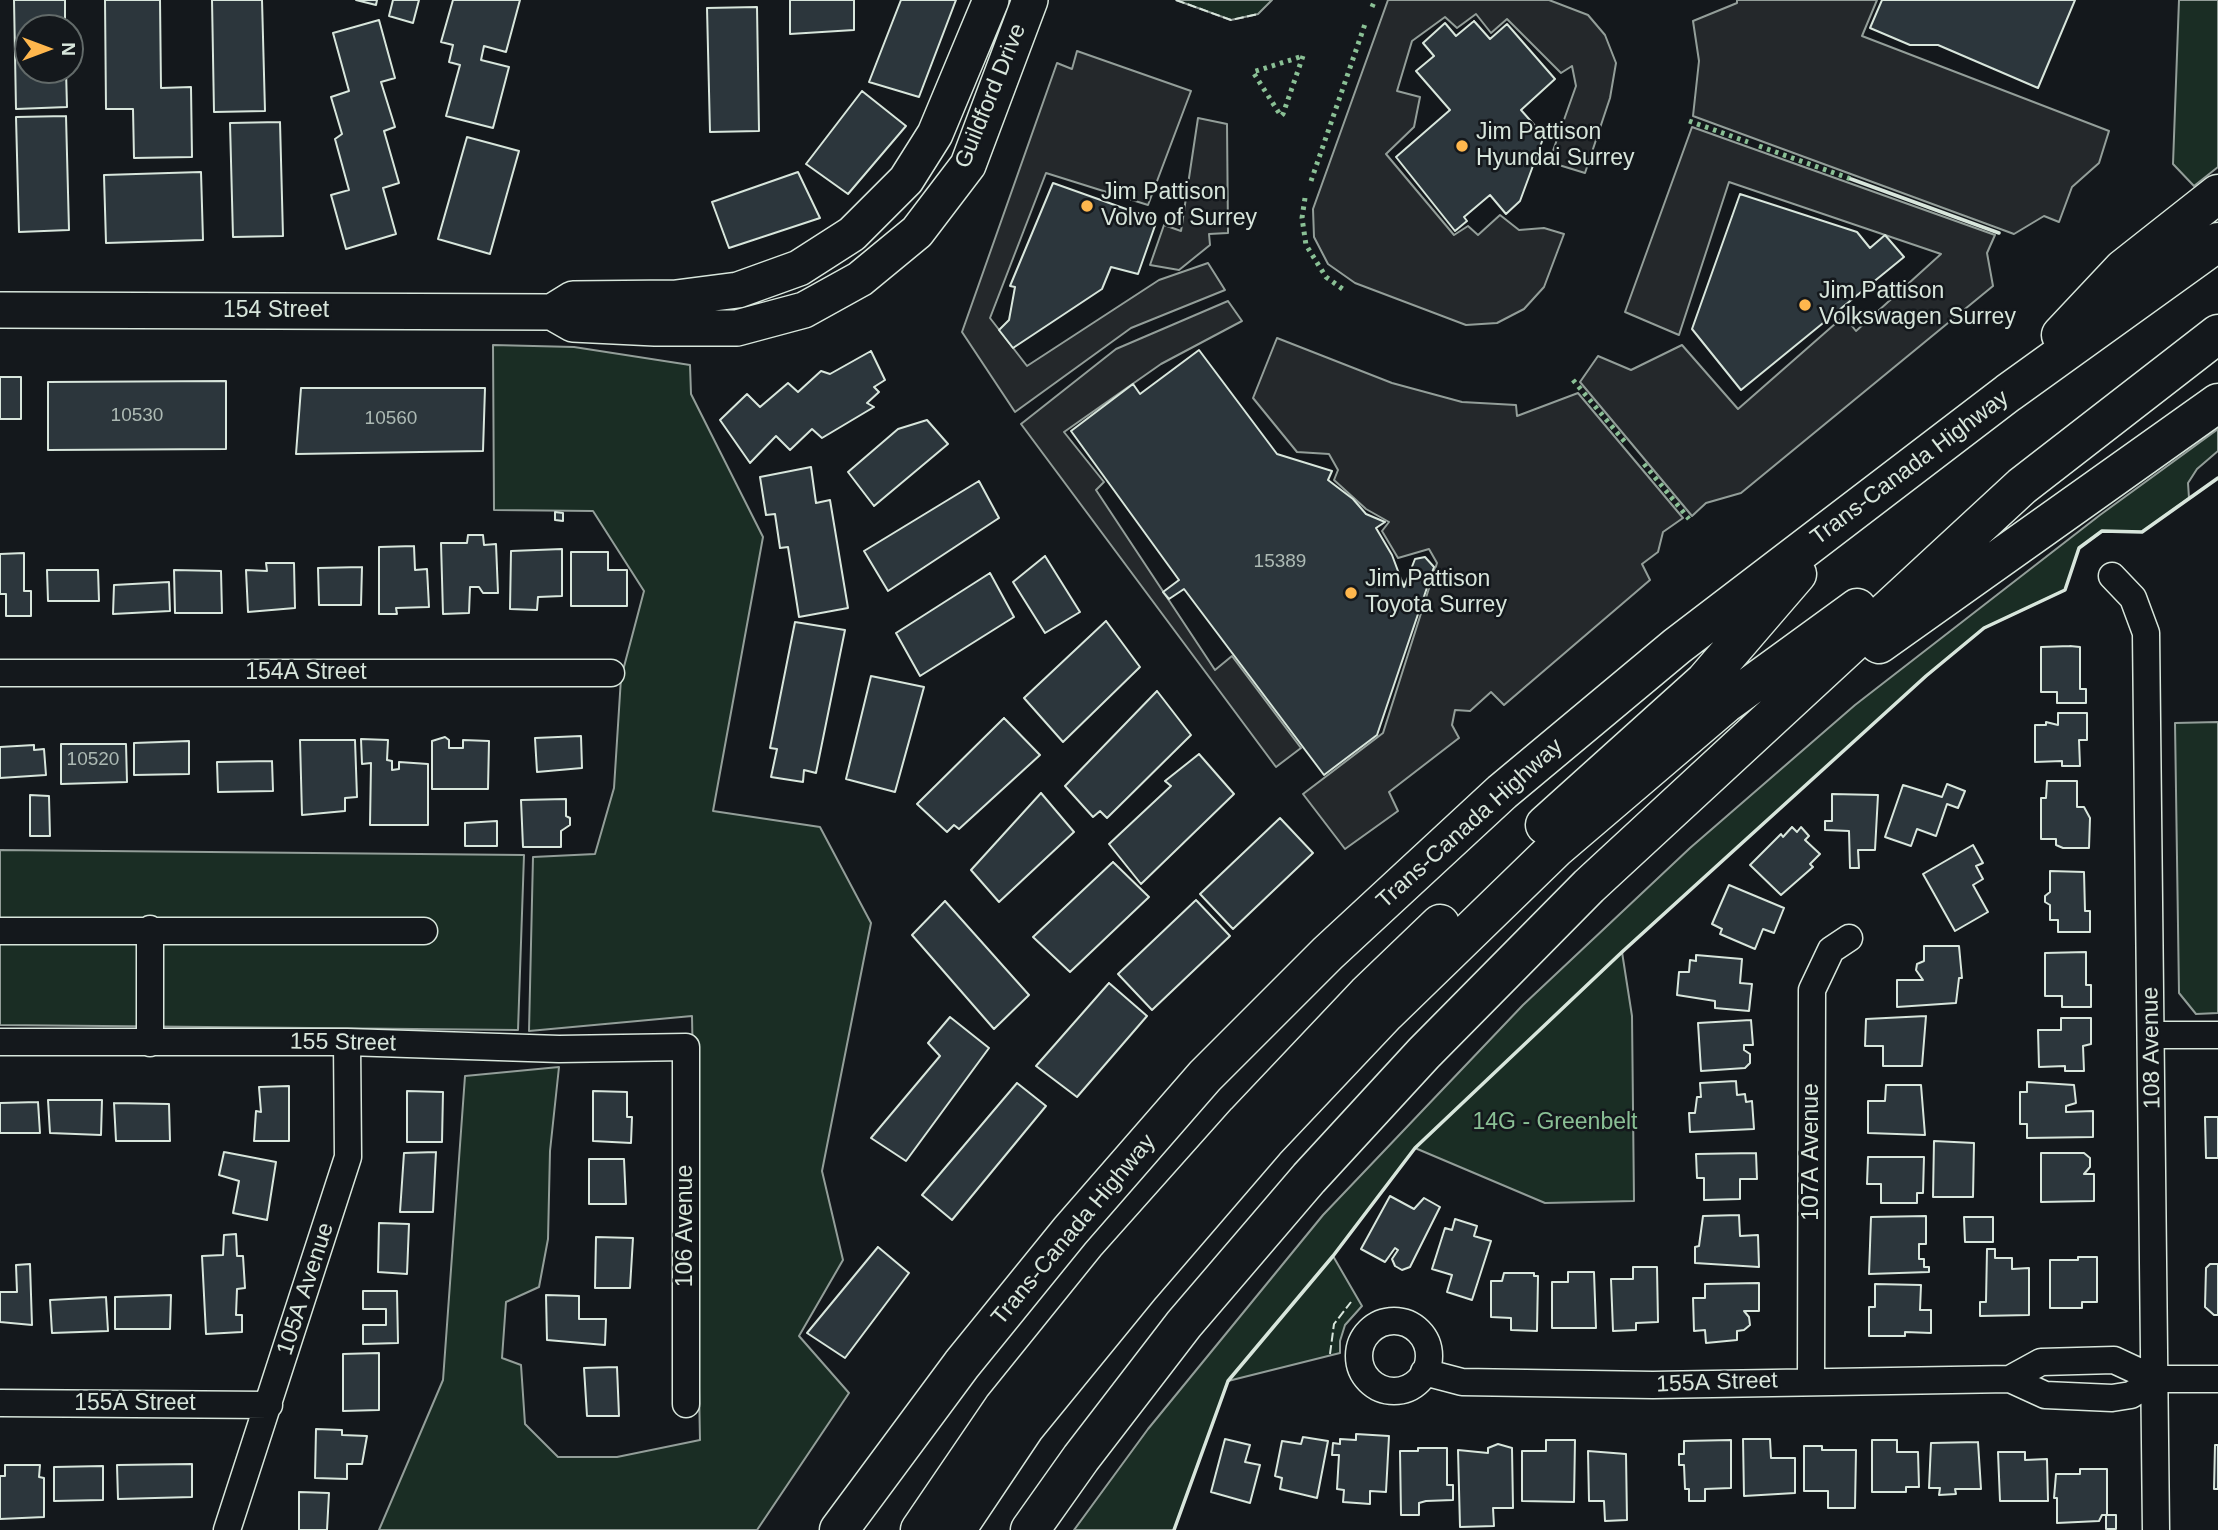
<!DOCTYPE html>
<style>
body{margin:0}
#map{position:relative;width:2218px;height:1530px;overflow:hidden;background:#14181c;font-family:Arial,sans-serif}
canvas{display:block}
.north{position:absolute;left:14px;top:14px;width:70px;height:70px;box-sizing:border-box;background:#14181c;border:2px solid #626a69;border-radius:50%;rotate:90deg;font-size:19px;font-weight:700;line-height:28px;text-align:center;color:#d8e6dc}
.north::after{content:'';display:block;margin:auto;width:24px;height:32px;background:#ffb74d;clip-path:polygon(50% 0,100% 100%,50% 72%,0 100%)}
</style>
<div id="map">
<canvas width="2218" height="1530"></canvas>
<div class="north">N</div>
</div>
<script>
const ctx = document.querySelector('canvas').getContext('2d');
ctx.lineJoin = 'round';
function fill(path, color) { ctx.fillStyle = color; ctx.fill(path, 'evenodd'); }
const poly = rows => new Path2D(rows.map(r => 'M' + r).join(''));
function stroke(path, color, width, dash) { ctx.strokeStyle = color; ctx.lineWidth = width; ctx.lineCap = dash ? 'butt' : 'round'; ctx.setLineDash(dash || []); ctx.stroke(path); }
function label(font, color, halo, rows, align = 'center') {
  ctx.font = font + ' Arial,sans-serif'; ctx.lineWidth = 5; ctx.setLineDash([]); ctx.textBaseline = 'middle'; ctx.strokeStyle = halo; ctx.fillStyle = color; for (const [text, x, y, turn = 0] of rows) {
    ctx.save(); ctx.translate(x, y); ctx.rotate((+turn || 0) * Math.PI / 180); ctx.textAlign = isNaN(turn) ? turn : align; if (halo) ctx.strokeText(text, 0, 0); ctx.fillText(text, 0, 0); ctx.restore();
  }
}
const green = poly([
 [1176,0,1272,0,1258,14,1231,20,1176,0],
 [2179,0,2218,0,2218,167,2194,186,2173,164,2179,0],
 [493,345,574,347,690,365,691,394,763,537,713,811,820,827,871,923,822,1171,843,1260,799,1336,849,1393,757,1530,379,1530,443,1380,465,1076,559,1067,550,1151,548,1239,539,1287,506,1302,502,1358,521,1365,525,1424,558,1457,617,1457,700,1440,692,1016,529,1031,533,857,595,854,614,788,621,678,644,591,593,511,494,510,493,345],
 [2218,429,2218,451,2197,469,2188,483,2189,498,2142,532,2103,531,2079,548,2065,590,1984,628,1926,676,1622,952,1632,1016,1634,1201,1545,1203,1415,1148,1333,1256,1362,1306,1345,1325,1340,1341,1340,1353,1228,1381,1174,1530,1074,1530,1148,1429,1323,1215,1523,1005,1690,848,1855,705,2100,515,2218,429],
 [2218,722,2218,1013,2196,1014,2179,993,2175,723,2218,722],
 [0,850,524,855,518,1030,0,1025,0,850]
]);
fill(green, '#1a2d24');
stroke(green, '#939e99', 2);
const parking = poly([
 [1388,0,1549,0,1588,15,1605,35,1616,63,1610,98,1585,173,1549,162,1576,86,1572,66,1561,73,1507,19,1491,33,1476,14,1457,28,1445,17,1412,41,1397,91,1420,97,1414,127,1386,154,1454,235,1468,226,1478,235,1500,215,1519,230,1544,228,1564,234,1544,287,1524,309,1497,323,1466,325,1355,283,1328,264,1314,237,1313,209,1388,0],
 [1737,0,1877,0,1862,36,2109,131,2099,163,2072,187,2059,222,2044,216,2014,234,1693,116,1699,61,1693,21,1737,3,1737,0],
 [1077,51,1191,91,1148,205,1046,173,990,318,1027,366,1159,280,1208,263,1225,290,1131,328,1015,412,962,332,1057,63,1072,69,1077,51],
 [1198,118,1227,124,1228,233,1209,234,1210,245,1179,270,1150,265,1164,225,1181,231,1198,118],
 [1692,127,1995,235,1987,253,1993,286,1741,493,1706,503,1692,516,1580,382,1598,356,1631,370,1682,345,1738,409,1844,316,1856,331,1941,254,1729,182,1679,335,1625,312,1692,127],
 [1228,301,1242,321,1161,364,1064,432,1104,482,1096,490,1215,670,1232,656,1301,748,1276,767,1021,424,1116,349,1228,301],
 [1277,338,1392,383,1462,402,1516,405,1517,416,1578,393,1683,518,1663,532,1658,552,1642,564,1650,580,1504,705,1491,692,1470,711,1455,710,1452,725,1459,738,1389,792,1398,811,1345,849,1303,794,1383,733,1437,563,1429,549,1398,558,1382,531,1389,522,1366,509,1334,480,1338,470,1329,454,1297,452,1253,398,1277,338]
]);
fill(parking, '#24282b');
stroke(parking, '#939e99', 2);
const building = poly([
 [14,0,65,0,65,28,28,28,28,70,66,70,67,107,16,109,14,0],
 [105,0,160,0,161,88,191,87,192,157,134,158,133,109,106,109,105,0],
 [212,0,262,0,265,111,214,112,212,0],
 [356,0,377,0,376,5,356,0],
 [393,0,419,0,413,23,389,16,393,0],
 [453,0,520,0,506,52,484,46,481,60,509,67,493,128,446,116,460,65,449,62,453,45,441,42,453,0],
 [790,0,854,0,854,30,790,34,790,0],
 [901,0,956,0,919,97,869,82,901,0],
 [1882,0,2075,0,2038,88,1938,45,1910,45,1870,28,1882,0],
 [757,7,759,131,710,132,707,8,757,7],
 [379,20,395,78,381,82,395,127,384,131,399,183,383,188,396,234,346,249,331,195,349,190,335,139,342,134,331,97,349,91,333,33,379,20],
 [1474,21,1490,39,1507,24,1555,79,1521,110,1544,136,1520,201,1506,214,1490,195,1464,217,1467,221,1455,231,1396,157,1450,110,1416,71,1434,56,1423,43,1445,23,1456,36,1474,21],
 [862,91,906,126,848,194,806,164,862,91],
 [66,116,69,230,19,232,16,117,66,116],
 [280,122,283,236,233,237,230,123,280,122],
 [467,137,519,151,490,254,438,239,467,137],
 [201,172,203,240,106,243,104,175,201,172],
 [798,172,820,218,729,248,712,202,798,172],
 [1053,183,1157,220,1138,274,1111,267,1102,289,1013,348,999,330,1009,320,1015,287,1010,286,1053,183],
 [1740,194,1857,232,1870,248,1885,235,1904,257,1741,390,1692,329,1740,194],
 [1199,350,1277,454,1332,471,1328,480,1353,499,1366,514,1385,522,1376,528,1392,555,1404,587,1415,559,1425,557,1434,567,1377,735,1324,775,1184,589,1169,599,1163,592,1179,580,1071,431,1133,384,1140,394,1199,350],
 [871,351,885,380,874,387,879,392,867,403,874,407,822,438,812,429,790,450,776,436,750,463,720,420,747,394,760,407,788,383,798,392,821,371,830,374,871,351],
 [0,377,21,377,21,419,0,419,0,377],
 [226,381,226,449,48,450,48,382,226,381],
 [301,388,485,388,483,451,296,454,301,388],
 [927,420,948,444,874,506,848,472,898,429,927,420],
 [811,467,816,503,830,500,848,608,799,617,788,547,780,548,775,514,766,515,760,477,811,467],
 [979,481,999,518,888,591,864,551,979,481],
 [555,512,563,513,563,521,555,520,555,512],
 [468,535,483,535,484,545,496,544,498,593,483,593,479,587,470,587,469,613,443,614,441,543,467,543,468,535],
 [414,546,415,570,427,569,429,607,396,608,397,614,379,614,379,547,414,546],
 [562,549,562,596,538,597,537,610,510,609,511,551,562,549],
 [571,552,608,552,608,570,627,570,627,606,571,606,571,552],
 [24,553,24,591,31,591,31,616,6,616,6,594,0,594,0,554,24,553],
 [1045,556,1080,612,1045,633,1013,582,1045,556],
 [266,563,294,563,295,608,248,612,246,570,267,571,266,563],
 [362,567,361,605,319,605,318,568,362,567],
 [47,570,98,570,99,601,48,601,47,570],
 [174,570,221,571,222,613,175,613,174,570],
 [990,573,1014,617,920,676,896,633,990,573],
 [169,582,170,611,113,614,114,585,169,582],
 [1106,621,1140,667,1063,742,1024,698,1106,621],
 [795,622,845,630,816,773,804,770,803,782,771,777,777,749,770,748,795,622],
 [2070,646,2080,647,2080,689,2086,689,2086,703,2057,703,2057,692,2041,692,2041,647,2070,646],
 [871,676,924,687,895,792,846,779,871,676],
 [1157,691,1191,735,1107,818,1100,811,1093,817,1065,786,1157,691],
 [2058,713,2087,713,2087,740,2079,740,2080,766,2062,766,2062,761,2035,762,2035,725,2046,725,2046,722,2058,725,2058,713],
 [1004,718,1040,755,959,829,954,825,947,832,917,804,1004,718],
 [581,736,582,768,537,772,535,738,581,736],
 [445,737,449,740,449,748,463,748,463,740,489,741,488,789,432,789,432,741,445,737],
 [361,739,388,740,387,760,392,761,392,770,399,769,399,762,428,764,428,825,370,825,371,763,362,764,361,739],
 [300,740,355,740,357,797,345,798,345,811,302,815,300,740],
 [189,741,189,774,134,775,134,743,189,741],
 [61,744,126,744,127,782,61,784,61,744],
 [34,745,34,750,44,749,46,775,0,778,0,747,34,745],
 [1199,754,1234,794,1141,884,1109,844,1171,786,1165,781,1199,754],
 [272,761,273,791,218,792,217,762,272,761],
 [2047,781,2077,781,2077,807,2084,807,2090,818,2089,848,2063,848,2056,845,2056,839,2041,839,2041,798,2046,798,2047,781],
 [1947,784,1965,791,1958,808,1947,804,1936,836,1917,829,1911,846,1885,837,1903,785,1942,797,1947,784],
 [1041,793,1074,832,999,902,971,870,1041,793],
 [1832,794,1878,795,1875,850,1858,850,1859,868,1850,868,1849,831,1825,830,1825,821,1832,821,1832,794],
 [30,795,49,796,50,836,30,836,30,795],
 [566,799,566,816,570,818,570,825,561,831,561,847,523,847,521,800,566,799],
 [1280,818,1313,853,1233,929,1200,894,1280,818],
 [497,821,497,846,465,846,465,823,497,821],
 [1792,827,1797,832,1801,827,1809,836,1805,840,1820,854,1810,864,1813,867,1781,895,1750,865,1781,834,1783,837,1792,827],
 [1973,845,1983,863,1976,866,1983,879,1973,885,1988,912,1955,931,1923,874,1973,845],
 [1113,862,1149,897,1070,972,1033,937,1113,862],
 [2050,871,2084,872,2085,911,2090,911,2090,932,2058,932,2058,920,2050,920,2050,905,2045,902,2045,896,2050,892,2050,871],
 [1729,885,1784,908,1774,933,1763,929,1755,949,1720,934,1722,929,1712,924,1729,885],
 [1196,900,1230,936,1152,1010,1118,974,1196,900],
 [945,901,1029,995,994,1029,912,935,945,901],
 [1924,946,1959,946,1962,978,1959,978,1956,1003,1897,1007,1897,980,1923,980,1916,970,1917,964,1924,961,1924,946],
 [2086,952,2086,985,2091,985,2091,1007,2062,1007,2062,996,2045,996,2045,953,2086,952],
 [1696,955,1742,959,1740,983,1752,984,1749,1011,1715,1008,1715,1001,1677,995,1679,972,1689,972,1690,960,1696,961,1696,955],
 [1109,983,1147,1016,1077,1097,1036,1066,1109,983],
 [1926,1016,1922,1066,1883,1066,1883,1046,1865,1046,1866,1019,1926,1016],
 [950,1017,989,1048,906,1161,871,1138,940,1056,928,1043,950,1017],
 [2061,1018,2091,1018,2091,1044,2083,1046,2084,1071,2065,1071,2065,1066,2039,1067,2038,1030,2061,1030,2061,1018],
 [1751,1020,1753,1045,1744,1045,1744,1050,1750,1054,1750,1063,1745,1068,1701,1071,1698,1023,1751,1020],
 [1736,1081,1737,1095,1745,1094,1746,1102,1752,1101,1754,1129,1690,1132,1689,1113,1695,1113,1697,1097,1701,1097,1700,1083,1736,1081],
 [2027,1082,2074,1085,2076,1103,2066,1106,2066,1112,2093,1111,2093,1137,2027,1138,2027,1124,2020,1124,2020,1092,2027,1092,2027,1082],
 [1017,1083,1046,1106,952,1220,922,1195,1017,1083],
 [1886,1085,1921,1085,1925,1135,1868,1133,1868,1101,1885,1101,1886,1085],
 [289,1086,289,1141,254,1141,256,1111,261,1112,259,1087,289,1086],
 [407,1091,443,1092,442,1142,407,1142,407,1091],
 [593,1091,627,1092,627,1117,632,1117,631,1143,593,1141,593,1091],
 [48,1100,102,1100,101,1135,50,1133,48,1100],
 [38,1102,40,1133,0,1133,0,1103,38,1102],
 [114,1103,169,1104,170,1141,116,1141,114,1103],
 [2205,1117,2218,1117,2218,1158,2206,1158,2205,1117],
 [1934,1141,1974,1143,1973,1197,1933,1197,1934,1141],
 [224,1152,276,1162,267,1220,233,1213,239,1181,219,1175,224,1152],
 [436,1152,433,1212,400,1212,404,1153,436,1152],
 [1756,1153,1757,1179,1740,1179,1740,1199,1704,1200,1704,1178,1697,1178,1696,1154,1756,1153],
 [2041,1153,2084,1153,2090,1158,2090,1167,2084,1174,2094,1174,2094,1201,2041,1202,2041,1153],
 [1868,1157,1924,1157,1923,1193,1917,1193,1917,1203,1881,1203,1881,1184,1867,1184,1868,1157],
 [589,1159,624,1159,626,1204,589,1204,589,1159],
 [1390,1196,1414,1209,1424,1198,1440,1207,1410,1267,1402,1270,1395,1266,1392,1259,1398,1250,1395,1248,1385,1262,1361,1249,1390,1196],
 [1739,1215,1740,1236,1758,1235,1759,1267,1695,1263,1695,1247,1699,1246,1703,1216,1739,1215],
 [1926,1216,1926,1244,1919,1244,1919,1259,1924,1259,1924,1267,1929,1267,1929,1272,1869,1274,1871,1217,1926,1216],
 [1964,1217,1993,1217,1993,1242,1965,1242,1964,1217],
 [1455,1219,1477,1226,1474,1236,1491,1241,1472,1300,1447,1292,1452,1275,1432,1269,1445,1228,1452,1230,1455,1219],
 [379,1223,409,1224,407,1274,378,1272,379,1223],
 [236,1234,237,1256,243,1256,245,1288,237,1289,236,1315,242,1315,242,1332,206,1334,202,1256,223,1255,224,1235,236,1234],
 [596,1237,633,1238,630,1288,595,1288,596,1237],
 [878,1247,909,1273,845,1358,807,1333,878,1247],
 [1987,1249,1995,1249,1995,1258,2012,1258,2012,1269,2029,1268,2029,1315,1980,1316,1980,1302,1986,1302,1987,1249],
 [2078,1257,2097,1257,2097,1302,2082,1302,2082,1308,2050,1308,2050,1260,2078,1260,2078,1257],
 [30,1264,32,1325,0,1322,0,1292,17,1292,16,1265,30,1264],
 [2210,1264,2218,1264,2218,1315,2214,1315,2205,1307,2206,1268,2210,1264],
 [1633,1267,1657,1267,1658,1322,1636,1323,1636,1330,1613,1331,1611,1279,1633,1279,1633,1267],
 [1568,1272,1594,1272,1596,1328,1552,1328,1552,1282,1568,1282,1568,1272],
 [1504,1273,1534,1273,1534,1276,1538,1276,1537,1331,1511,1330,1511,1318,1491,1317,1491,1281,1502,1281,1504,1273],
 [1759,1283,1759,1311,1744,1311,1749,1317,1750,1325,1744,1330,1737,1331,1737,1340,1706,1343,1705,1330,1694,1331,1693,1298,1705,1298,1705,1284,1759,1283],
 [1875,1284,1921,1285,1920,1310,1931,1310,1931,1333,1905,1332,1905,1336,1869,1336,1869,1307,1875,1307,1875,1284],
 [363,1291,397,1291,398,1343,363,1344,363,1325,386,1325,386,1309,363,1309,363,1291],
 [171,1295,170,1329,115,1329,115,1297,171,1295],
 [546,1295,579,1296,579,1319,606,1319,605,1345,547,1340,546,1295],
 [106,1297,108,1331,52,1333,50,1300,106,1297],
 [379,1353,379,1410,343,1411,343,1354,379,1353],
 [617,1367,619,1416,587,1416,584,1368,617,1367],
 [316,1429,342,1430,342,1435,367,1436,362,1464,347,1464,347,1479,315,1478,316,1429],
 [1356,1434,1389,1436,1386,1492,1370,1491,1370,1504,1343,1502,1344,1490,1337,1489,1339,1455,1332,1455,1333,1443,1340,1444,1340,1439,1356,1440,1356,1434],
 [1303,1437,1328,1441,1317,1498,1280,1489,1282,1478,1275,1476,1282,1441,1301,1444,1303,1437],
 [1225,1439,1250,1445,1245,1462,1260,1465,1250,1503,1211,1492,1225,1439],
 [1743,1439,1770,1439,1771,1458,1795,1458,1795,1493,1744,1496,1743,1439],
 [1546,1440,1575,1440,1574,1502,1522,1501,1522,1451,1546,1451,1546,1440],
 [1731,1440,1731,1488,1705,1489,1705,1501,1689,1501,1689,1489,1685,1489,1684,1465,1679,1465,1679,1454,1684,1454,1684,1441,1731,1440],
 [1872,1440,1897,1440,1897,1452,1918,1452,1919,1487,1906,1487,1906,1492,1872,1492,1872,1440],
 [1978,1442,1981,1489,1955,1489,1956,1494,1939,1495,1940,1488,1929,1488,1931,1443,1978,1442],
 [1498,1444,1512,1448,1513,1508,1493,1508,1494,1526,1460,1527,1458,1450,1488,1453,1488,1448,1498,1444],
 [2215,1445,2218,1445,2218,1489,2214,1489,2215,1445],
 [1804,1446,1822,1446,1822,1450,1856,1450,1855,1508,1828,1508,1828,1491,1804,1491,1804,1446],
 [1418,1448,1447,1448,1447,1485,1453,1485,1453,1500,1426,1501,1419,1503,1419,1515,1401,1515,1400,1451,1418,1451,1418,1448],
 [1588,1451,1626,1454,1627,1520,1605,1521,1604,1501,1589,1501,1588,1451],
 [1998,1452,2025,1452,2025,1460,2047,1459,2048,1501,2000,1501,1998,1452],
 [192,1464,192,1497,118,1499,117,1465,192,1464],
 [5,1465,40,1465,39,1477,44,1478,44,1517,0,1519,0,1476,5,1476,5,1465],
 [103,1466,103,1500,54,1501,54,1467,103,1466],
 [2080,1469,2107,1469,2107,1515,2116,1515,2116,1529,2106,1529,2106,1515,2102,1515,2099,1521,2057,1523,2057,1498,2054,1498,2056,1474,2080,1474,2080,1469],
 [299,1492,329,1493,327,1530,299,1530,299,1492]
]);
fill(building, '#2c363c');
stroke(building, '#d8e6dc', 2);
const minor = poly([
 [2112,576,2133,598,2146,633,2156,1530],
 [0,673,611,673],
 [0,931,424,931],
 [2152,1035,2218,1035],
 [0,1042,347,1042,559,1049,686,1047,686,1404],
 [150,1043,150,929],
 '1359 1356a35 35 0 1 1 70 0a35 35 0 1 1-70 0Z',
 [1424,1372,1462,1382,1653,1385,2010,1379,2045,1395,2112,1398,2131,1395,2155,1379],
 [2010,1379,2041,1362,2114,1360,2155,1379,2218,1379],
 [1811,1380,1812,990,1831,950,1849,938],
 [0,1403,269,1405],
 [227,1530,348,1157,347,1042]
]);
const major = poly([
 [0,310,552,312,573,324,655,328,737,328,804,310,860,279,917,232,968,165,1030,0],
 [552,312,573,299,676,298,738,290,799,268,852,234,906,180,935,134,991,0]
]);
const highway = poly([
 [2061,335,2123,269,2218,194],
 [1879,644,2218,403],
 [1545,825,1705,681,1797,574],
 [839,1530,962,1364,1070,1231,1205,1076,1328,953,1502,792,1677,646,2008,393,2218,242],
 [920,1530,1003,1408,1116,1268,1246,1122,1367,994,1440,924],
 [956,1530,1025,1427,1141,1285,1265,1141,1386,1013,1555,849,1725,704,1857,608],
 [1030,1530,1081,1458,1184,1324,1309,1178,1424,1053,1589,886,2022,486,2218,334]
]);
stroke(minor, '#d8e6dc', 29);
stroke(major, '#d8e6dc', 38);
stroke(highway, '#d8e6dc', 41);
stroke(minor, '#14181c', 26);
stroke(major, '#14181c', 35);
stroke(highway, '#14181c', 38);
stroke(poly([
 [1372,7,1375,0],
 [1303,56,1283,114,1281,116,1253,72,1303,56],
 [1689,121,1748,142],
 [1759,146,1851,179],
 [1311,181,1365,24],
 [1305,198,1302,218,1306,245,1326,277,1344,290],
 [1573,380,1625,442],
 [1644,464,1689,519]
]), '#8ac095', 5, [3.5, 5]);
stroke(poly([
 [1176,0,1231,20,1258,14],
 [1330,1354,1334,1324,1351,1302]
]), '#d8e6dc', 2, [9, 3.5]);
stroke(poly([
 [1851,179,1999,233],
 [1174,1530,1228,1381,1333,1256,1415,1148,1622,952,1926,676,1984,628,2065,590,2079,548,2102,531,2142,532,2218,478]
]), '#d8e6dc', 3.5);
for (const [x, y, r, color] of [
 [1462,146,7,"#ffb74d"],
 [1087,206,7,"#ffb74d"],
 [1805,305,7,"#ffb74d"],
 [1351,593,7,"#ffb74d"]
]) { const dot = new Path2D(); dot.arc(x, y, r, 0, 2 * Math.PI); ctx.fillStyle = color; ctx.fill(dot); stroke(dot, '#14181c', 2.5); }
label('19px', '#adbab4', null, [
 ["10530",137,416],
 ["10560",391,419],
 ["15389",1280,562],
 ["10520",93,760]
]);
label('23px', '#d8e6dc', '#14181c', [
 ["Guildford Drive",991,96,-68],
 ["154 Street",276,311],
 ["Trans-Canada Highway",1910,468,-37],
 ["154A Street",306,673],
 ["Trans-Canada Highway",1470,824,-42],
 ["155 Street",343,1043,1],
 ["108 Avenue",2152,1048,-91],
 ["107A Avenue",1812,1152,-90],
 ["106 Avenue",686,1226,-90],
 ["Trans-Canada Highway",1074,1230,-50],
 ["105A Avenue",306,1289,-72],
 ["155A Street",1717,1383,-2],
 ["155A Street",135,1404]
]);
label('23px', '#d8e6dc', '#14181c', [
 ["Jim Pattison",1476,133],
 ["Hyundai Surrey",1476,159],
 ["Jim Pattison",1101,193],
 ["Volvo of Surrey",1101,219],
 ["Jim Pattison",1819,292],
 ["Volkswagen Surrey",1819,318],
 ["Jim Pattison",1365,580],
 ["Toyota Surrey",1365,606]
], 'left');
label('23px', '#8ac095', '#14181c', [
 ["14G - Greenbelt",1555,1123]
]);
</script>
